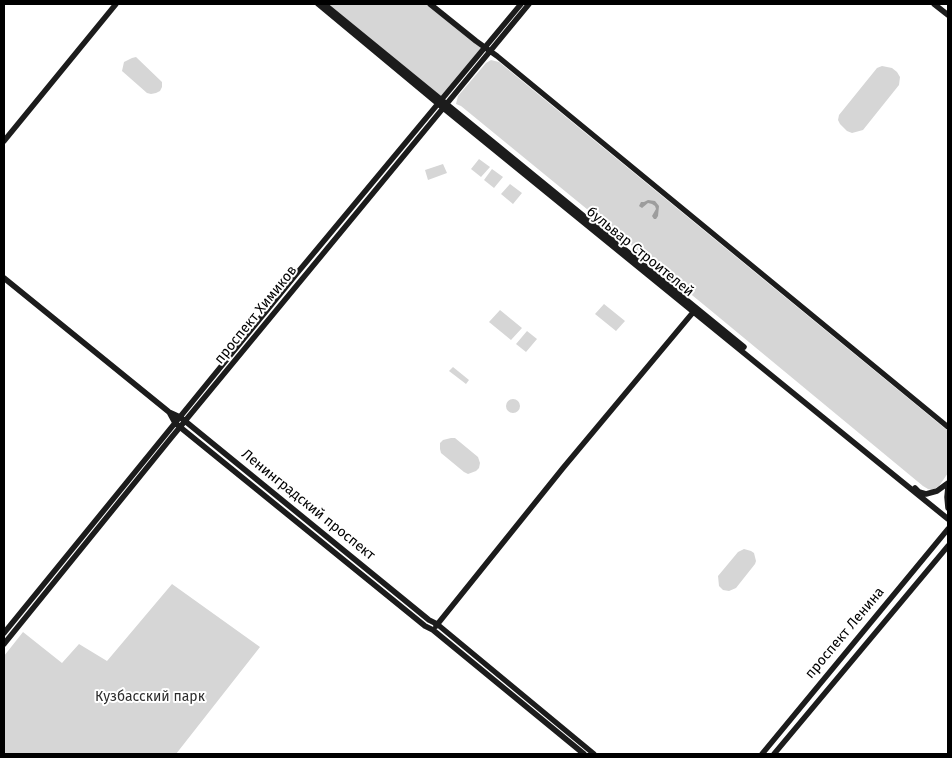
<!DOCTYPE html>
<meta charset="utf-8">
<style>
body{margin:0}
#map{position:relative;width:952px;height:758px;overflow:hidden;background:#fff;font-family:"Fira Sans",sans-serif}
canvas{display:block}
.frame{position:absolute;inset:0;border:5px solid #000;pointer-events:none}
</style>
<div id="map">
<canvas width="952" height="758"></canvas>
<div class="frame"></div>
</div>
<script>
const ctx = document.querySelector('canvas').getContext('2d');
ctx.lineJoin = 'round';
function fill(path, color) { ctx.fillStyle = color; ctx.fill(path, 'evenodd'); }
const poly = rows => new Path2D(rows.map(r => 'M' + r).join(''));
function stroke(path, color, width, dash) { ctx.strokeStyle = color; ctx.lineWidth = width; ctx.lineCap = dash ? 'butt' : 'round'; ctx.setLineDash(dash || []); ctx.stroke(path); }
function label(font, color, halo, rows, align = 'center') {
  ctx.font = font + ' "Fira Sans",sans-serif'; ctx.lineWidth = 4; ctx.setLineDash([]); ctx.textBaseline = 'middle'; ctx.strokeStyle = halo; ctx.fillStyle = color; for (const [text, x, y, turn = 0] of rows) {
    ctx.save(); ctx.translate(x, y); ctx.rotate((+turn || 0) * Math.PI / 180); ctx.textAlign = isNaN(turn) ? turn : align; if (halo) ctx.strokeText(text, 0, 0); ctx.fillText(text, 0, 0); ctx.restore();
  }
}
fill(poly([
 [325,4,430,4,485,47,441,100],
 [136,57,162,82,162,87,160,91,156,93,151,94,147,93,122,71,124,62,132,58],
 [491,60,499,62,948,431,948,473,939,486,932,490,928,489,923,486,709,309,461,106,456,104,458,96,486,63],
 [882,66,892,68,897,72,900,77,899,85,863,130,852,133,847,131,840,124,838,120,839,115,877,68],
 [479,159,490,167,481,177,471,169],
 [443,164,447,173,428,180,425,170],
 [492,169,503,177,494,188,484,180],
 [510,184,522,193,513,204,501,194],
 [604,304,625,321,616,331,595,314],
 [500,310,522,328,511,340,489,322],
 [527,331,537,339,526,352,516,344],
 [453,367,469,380,466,384,449,371],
 '506 406a7 7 0 1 1 14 0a7 7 0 1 1-14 0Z',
 [451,438,455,438,478,457,480,463,479,468,476,471,468,474,464,472,441,453,440,449,440,443,443,440],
 [744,549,751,551,754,553,756,561,755,564,736,588,729,591,723,590,719,586,718,576,738,552],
 [172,584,260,647,176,754,4,754,4,656,23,632,62,663,79,644,107,661]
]), '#d6d6d6');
fill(poly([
 [648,200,655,201,659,206,658,216,656,219,654,219,652,216,656,209,655,206,652,204,648,203,642,208,639,206,641,202,644,202]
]), '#9d9d9d');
stroke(poly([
 [318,4,443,108,879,463,948,519],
 [324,4,744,347],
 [430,4,476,41,497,56,948,427],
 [934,4,948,15],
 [4,141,116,4],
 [4,278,169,412,180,417,185,421,429,620,437,624,594,754],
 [169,412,175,423,425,626,433,630,584,754],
 [948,487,947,497,948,508],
 [915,488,919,492,926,494,937,491,948,483],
 [436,626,563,468,695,310],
 [4,633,298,272,521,4],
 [4,644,171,438,529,4],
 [762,754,948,529],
 [774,754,948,546]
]), '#1c1c1c', 5.5);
label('14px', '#000', '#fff', [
 ["бульвар Строителей",640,252,39],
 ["проспект Химиков",256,315,-51],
 ["Ленинградский проспект",308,505,39],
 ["проспект Ленина",845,633,-50]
]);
label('14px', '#2d2d2d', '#fff', [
 ["Кузбасский парк",150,697]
]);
</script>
